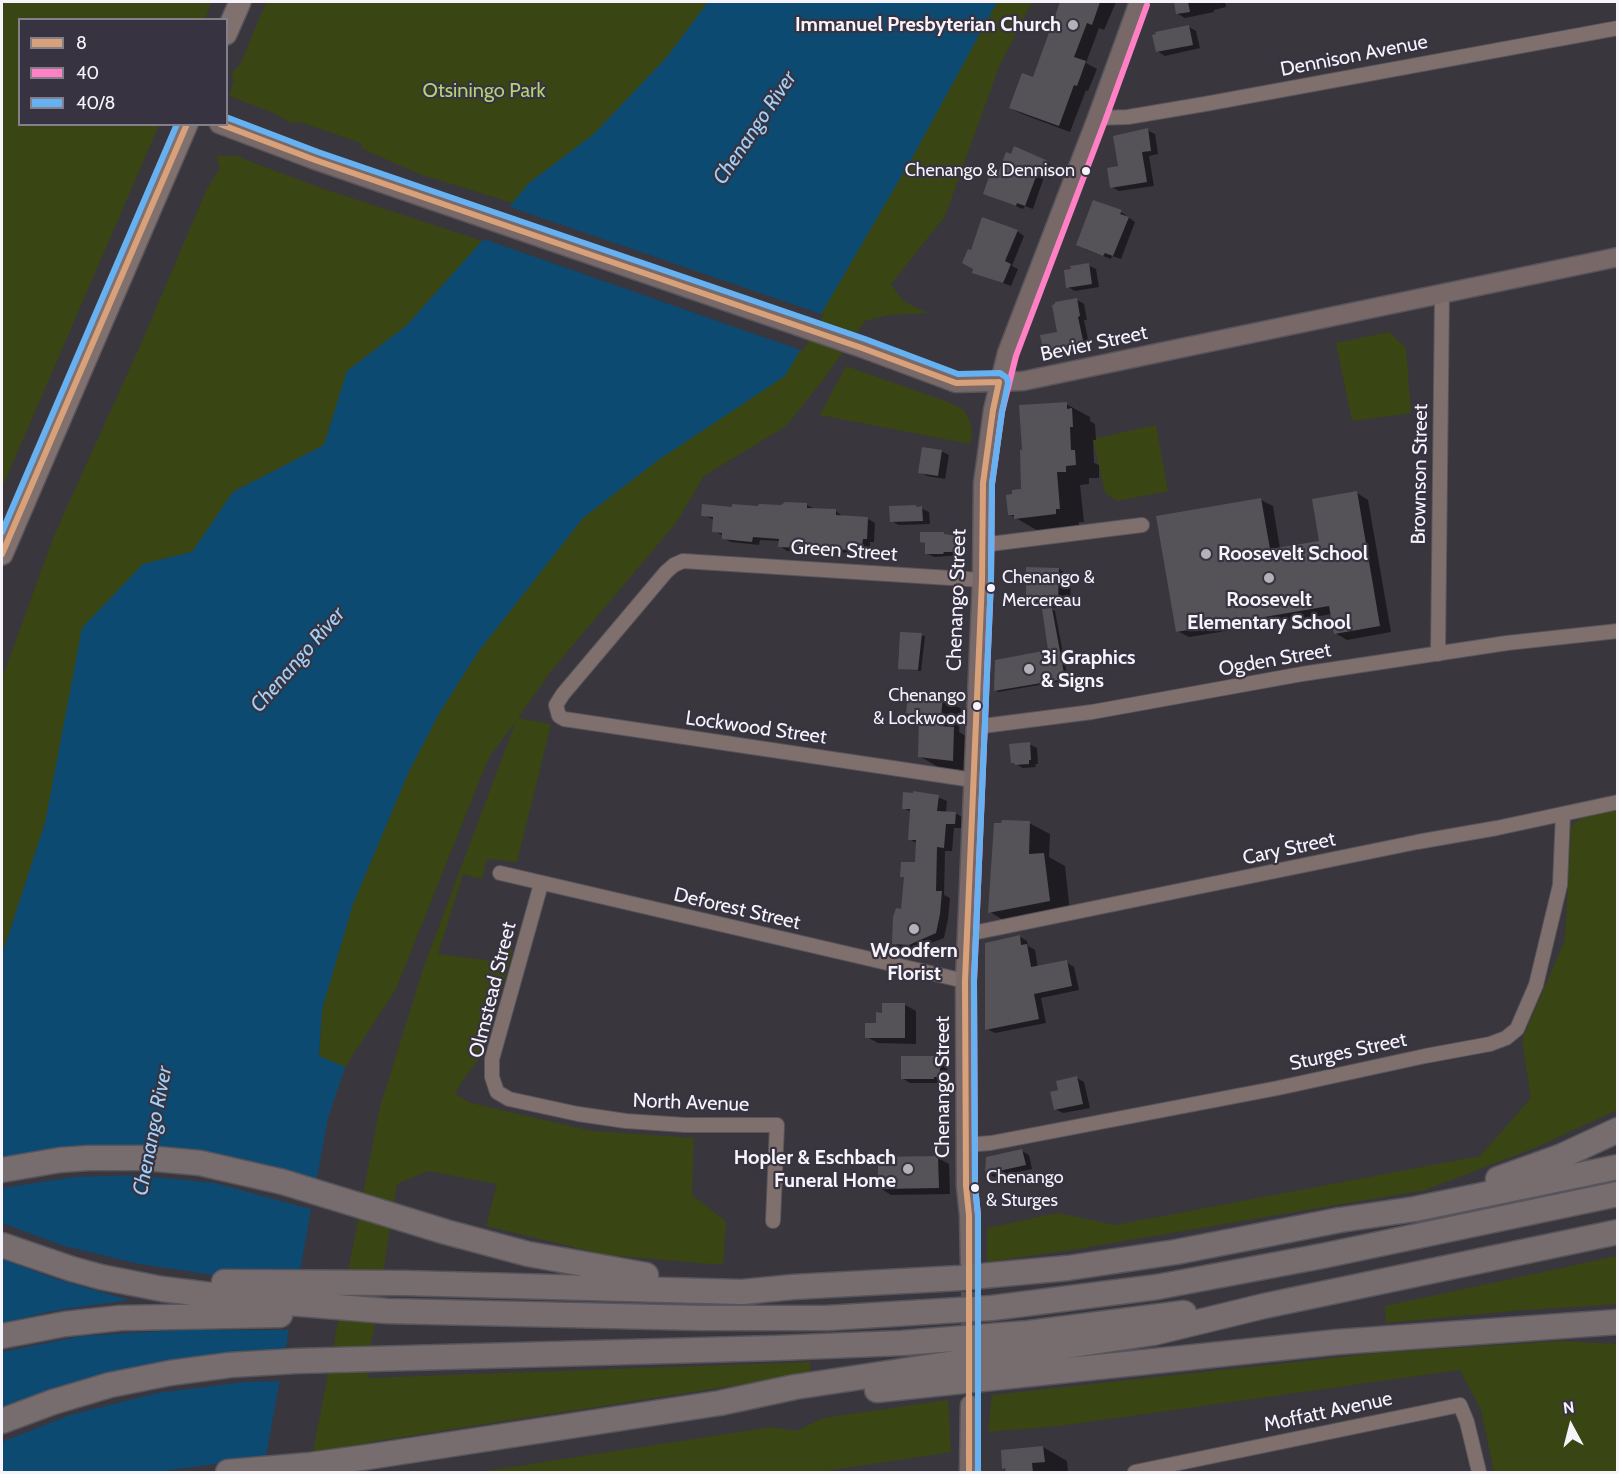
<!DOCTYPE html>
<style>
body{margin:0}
#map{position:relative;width:1619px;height:1474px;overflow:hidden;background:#39363d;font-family:Cabin,sans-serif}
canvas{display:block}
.frame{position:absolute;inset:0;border:3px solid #f6f3fb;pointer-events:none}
.legend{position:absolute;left:18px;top:18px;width:210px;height:108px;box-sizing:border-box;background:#383340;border:2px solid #84808b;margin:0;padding:8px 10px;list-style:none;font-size:18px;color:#f6f3fb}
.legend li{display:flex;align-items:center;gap:12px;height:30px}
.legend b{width:30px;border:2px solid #84808b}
.north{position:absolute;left:1541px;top:1396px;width:60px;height:60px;-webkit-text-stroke:4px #383340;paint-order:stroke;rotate:353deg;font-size:16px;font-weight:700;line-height:24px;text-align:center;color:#f6f3fb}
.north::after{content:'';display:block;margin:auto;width:21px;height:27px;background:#f6f3fb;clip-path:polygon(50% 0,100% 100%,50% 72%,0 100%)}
</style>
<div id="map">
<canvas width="1619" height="1474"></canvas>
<div class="frame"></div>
<ul class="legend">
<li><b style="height:8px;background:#d9a179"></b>8</li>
<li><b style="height:8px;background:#ff80c5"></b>40</li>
<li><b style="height:8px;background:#66b1f2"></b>40/8</li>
</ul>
<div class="north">N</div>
</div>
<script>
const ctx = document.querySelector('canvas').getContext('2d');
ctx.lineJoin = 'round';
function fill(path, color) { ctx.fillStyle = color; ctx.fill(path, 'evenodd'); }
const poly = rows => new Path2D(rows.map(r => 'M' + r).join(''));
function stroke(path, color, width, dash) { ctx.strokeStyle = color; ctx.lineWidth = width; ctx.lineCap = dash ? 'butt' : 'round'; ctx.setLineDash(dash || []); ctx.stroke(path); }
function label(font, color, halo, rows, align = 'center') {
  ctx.font = font + ' Cabin,sans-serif'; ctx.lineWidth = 4.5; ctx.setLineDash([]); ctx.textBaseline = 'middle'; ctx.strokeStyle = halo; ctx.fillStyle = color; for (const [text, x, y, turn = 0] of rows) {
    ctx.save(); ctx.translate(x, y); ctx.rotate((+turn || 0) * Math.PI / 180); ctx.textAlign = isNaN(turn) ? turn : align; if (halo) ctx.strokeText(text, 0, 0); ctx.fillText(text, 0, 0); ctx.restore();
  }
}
fill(poly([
 [2,2,212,2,205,19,20,20,20,124,159,125,2,488],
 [266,2,708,2,667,57,594,134,529,183,513,203,419,174,361,148,361,143,300,122,292,123,269,111,229,96,234,81,231,74,241,63],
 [997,2,1032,2,999,67,945,216,891,284,903,301,928,313,888,315,865,321,823,380,786,426,704,476,676,523,551,671,518,718,551,724,517,862,487,859,482,879,463,874,438,954,493,961,498,946,509,947,513,952,481,1056,463,1080,455,1094,471,1103,592,1131,694,1138,692,1195,726,1221,723,1265,607,1255,486,1226,497,1184,428,1171,397,1184,374,1330,369,1349,368,1378,810,1362,810,1374,370,1442,365,1472,309,1472,380,1107,424,966,516,721,489,757,396,989,345,1067,319,1056,322,1009,353,904,409,771,440,712,478,652,583,518,657,461,912,158],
 [216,156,236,156,321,188,482,241,406,326,347,371,324,445,233,492,192,552,143,564,45,823,2,955,2,679,53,538,143,339,206,191,220,167],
 [1389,332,1406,348,1411,413,1352,421,1336,343],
 [846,366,948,402,964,410,970,422,972,434,970,444,820,415],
 [1156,425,1168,491,1117,501,1105,493,1093,439],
 [1617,809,1617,1110,1537,1147,1425,1190,1071,1250,987,1262,987,1228,1058,1213,1115,1225,1480,1156,1531,1098,1522,1040,1565,940,1571,827,1582,817],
 [1617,1256,1617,1304,1512,1311,1386,1323,1385,1306],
 [1563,1341,1617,1344,1617,1472,1494,1472,1481,1410,1460,1370,1059,1426,988,1432,992,1395,1379,1353],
 [948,1400,951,1452,819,1472,479,1472,772,1427,796,1431,823,1418]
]), '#394613');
fill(poly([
 [708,2,997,2,912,158,785,376,657,461,583,518,478,652,440,712,409,771,353,904,322,1009,319,1056,345,1067,328,1118,263,1472,2,1472,2,955,45,823,82,628,143,564,192,552,233,492,324,445,347,371,406,326,482,241,529,183,594,134,667,57]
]), '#0c4a71');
fill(poly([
 [507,206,824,315,803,351,481,238],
 [2,1160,320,1181,314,1210,215,1183,136,1175,75,1177,2,1188],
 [2,1223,64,1246,139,1264,213,1275,302,1276,292,1330,183,1330,81,1336,2,1352,2,1323,53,1311,129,1300,56,1279,2,1259],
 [288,1352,283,1381,245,1382,157,1393,70,1415,2,1442,2,1412],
 [269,1457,266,1472,156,1472]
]), '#39363d');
fill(poly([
 [1062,2,1072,6,1074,2,1116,2,1104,30,1099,28,1086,63,1097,69,1088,91,1086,90,1070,132,1022,114,1010,108,1033,79],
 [1175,2,1225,2,1226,7,1214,10,1214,12,1185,18,1178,14],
 [1189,27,1196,31,1200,48,1165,56,1157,51],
 [1147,130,1155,134,1158,154,1149,156,1154,186,1119,191,1112,187,1120,167],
 [1047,162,1054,167,1050,179,1044,177,1033,209,1025,206,1023,209,992,197,998,178],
 [1121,212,1135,222,1121,259,1112,256,1111,259,1085,249],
 [1017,231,1024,236,1012,266,1018,269,1011,286,973,272,975,269,971,252],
 [1088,265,1096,269,1099,287,1075,291,1068,287],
 [1077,300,1084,304,1087,320,1084,320,1090,349,1052,357,1045,353],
 [1066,404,1090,417,1090,421,1095,424,1096,440,1093,440,1094,463,1099,465,1099,478,1089,478,1089,484,1080,485,1084,522,1079,522,1079,527,1040,532,1009,514],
 [941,451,949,455,945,479,927,476,920,472],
 [1357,493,1368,500,1391,632,1347,640,1335,633,1332,614,1189,637,1177,631,1261,500,1273,506,1280,549,1321,542],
 [785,504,807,505,815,509,836,511,843,517,868,519,875,523,874,542,870,542,870,550,860,549,860,553,787,551,780,546,780,541,760,540,759,545,731,542,723,538,724,536,714,531,715,520,703,515,734,508,782,506],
 [916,506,929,512,930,524,899,525,891,521],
 [943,534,964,542,964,555,934,557,926,553,927,544,921,541],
 [1059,569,1071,576,1070,608,1039,607,1027,601],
 [1052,609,1055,611,1068,680,998,692,995,690,1049,651],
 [901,633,925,636,921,671,900,668],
 [942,698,961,709,959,732,972,740,971,771,938,767,919,756,921,719,908,712],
 [1029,744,1037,748,1038,764,1035,764,1036,767,1023,768,1012,762],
 [928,793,947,801,946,813,955,813,964,818,963,828,954,828,952,851,945,851,944,895,950,898,948,919,944,938,918,948,902,948,894,943,916,864,918,844,909,839,911,812,904,808,905,794],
 [1029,823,1050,834,1049,857,1065,866,1070,912,1010,924,990,912],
 [1019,936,1027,941,1028,946,1035,950,1038,968,1066,962,1074,967,1079,990,1041,998,1046,1023,995,1033,987,1029],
 [905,1005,916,1011,916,1044,878,1043,867,1037,884,1014],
 [933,1058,947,1065,947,1080,940,1081,941,1083,910,1083,902,1078],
 [1077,1078,1084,1082,1090,1108,1063,1113,1055,1109,1060,1091],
 [1022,1151,1029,1155,1032,1169,994,1177,987,1173],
 [938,1158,949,1164,950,1194,891,1195,880,1188],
 [1043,1447,1067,1461,1068,1472,1007,1472,1007,1470,1004,1468]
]), '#0007');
fill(poly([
 [1060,2,1100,2,1092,25,1087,23,1074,57,1086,61,1077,86,1074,85,1059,126,1009,108,1022,73,1033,77],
 [1174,2,1188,2,1190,12,1176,14],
 [1189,25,1193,45,1156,52,1152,35,1156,34,1155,32],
 [1148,128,1151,151,1142,152,1147,182,1110,188,1107,168,1118,166,1113,136],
 [1014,146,1048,161,1042,176,1037,174,1025,206,1017,203,1016,206,983,194,990,174,997,176,1006,152,1011,154],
 [1093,200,1122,210,1120,214,1129,217,1113,256,1105,253,1103,256,1076,245],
 [982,217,1018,230,1005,261,1011,264,1003,283,972,273,973,269,962,263,968,249,971,250],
 [1089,263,1092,284,1066,288,1064,270,1071,269,1070,266],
 [1077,298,1080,316,1078,317,1084,345,1044,354,1040,335,1057,332,1052,305,1055,304,1055,302],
 [1067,402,1067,409,1072,408,1073,427,1070,427,1071,450,1075,450,1076,465,1066,466,1066,472,1057,472,1060,509,1056,509,1056,514,1014,519,1014,515,1008,515,1006,495,1012,494,1012,490,1021,489,1020,450,1022,450,1019,405],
 [922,447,942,450,938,476,918,473],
 [1357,491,1380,626,1334,634,1329,606,1176,632,1156,516,1261,498,1270,549,1319,541,1312,499],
 [785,502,807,503,807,508,836,509,836,515,868,517,867,539,863,539,862,546,853,546,853,550,778,547,779,539,753,537,752,542,722,539,722,533,712,532,713,517,701,516,702,504,732,507,732,504,758,506,759,504,781,505],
 [916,505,917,507,922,506,923,521,890,522,889,506],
 [920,532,944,532,944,534,957,536,957,552,944,552,943,554,925,554,925,543,920,542],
 [1026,567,1059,568,1058,602,1026,601],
 [1052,608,1065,679,994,691,995,660,1048,650,1042,609],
 [900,632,922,633,918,670,898,669],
 [915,694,943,697,940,726,954,727,953,761,918,757,919,716,906,713,908,695,915,695],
 [1030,742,1031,760,1029,760,1029,764,1015,765,1014,763,1011,763,1009,744],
 [913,791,939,795,937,811,956,812,955,824,946,824,944,848,937,847,936,891,942,891,940,914,936,933,909,945,892,944,893,917,896,908,901,909,904,877,900,877,901,862,915,862,916,840,908,840,910,809,902,809,903,792,913,793],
 [1002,820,1030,821,1029,854,1044,853,1050,901,988,913,994,823,1001,823],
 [1020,935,1021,945,1027,944,1031,967,1067,960,1072,986,1034,994,1039,1019,985,1030,985,943],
 [882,1003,905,1003,905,1038,865,1038,865,1023,876,1023,876,1012,882,1013],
 [901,1056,934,1056,934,1059,940,1059,940,1077,934,1077,934,1079,901,1079],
 [1077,1076,1083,1104,1054,1110,1050,1092,1058,1090,1056,1081],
 [1022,1149,1026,1165,985,1174,986,1157],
 [938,1156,939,1188,878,1189,878,1157],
 [1043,1446,1045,1462,1032,1463,1033,1473,1006,1473,1005,1468,1002,1469,1001,1450]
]), '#555358');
stroke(poly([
 [970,1265,970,1405]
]), '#55525a', 18, [18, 9]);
const street = poly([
 [1097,118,1128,117,1205,104,1618,28],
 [982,545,1142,525],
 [1438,654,1442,294],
 [975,727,1092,712,1302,674,1507,643,1618,631],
 [973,780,564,719,559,716,556,705,563,694,666,572,674,565,683,561,982,580],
 [500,873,965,981],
 [541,884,492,1059,492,1077,497,1092,509,1099,578,1114,626,1121,685,1125,777,1125,773,1221],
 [968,934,1417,842,1497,828,1618,802],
 [966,1145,991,1143,1278,1088,1425,1056,1490,1044,1506,1038,1517,1029,1536,985,1560,885,1563,814],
 [1135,1472,1460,1405,1467,1422,1479,1472]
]);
const secondary = poly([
 [219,124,315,160,862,348,956,383,1023,381,1618,257],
 [970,1263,969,1215,966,1186,965,981,982,580,983,483,986,462,993,410,1007,353,1097,118,1139,2],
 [969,1472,970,1405]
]);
const primary = poly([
 [226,34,240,2],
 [2,554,187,124]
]);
const highway = poly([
 [2,1170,60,1160,89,1158,145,1158,200,1163,283,1182,446,1232,528,1254,646,1275],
 [1498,1179,1562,1156,1618,1130],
 [2,1245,72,1269,101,1277,162,1289,252,1300,387,1311,703,1318,827,1318,992,1308,1157,1287,1322,1256,1618,1194],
 [224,1282,404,1283,742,1292,793,1287,960,1278,1068,1268,1176,1252,1340,1220,1415,1209,1618,1167],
 [2,1336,65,1324,120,1318,280,1315],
 [877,1390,1337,1342,1618,1322],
 [2,1421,53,1402,110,1385,170,1373,230,1365,296,1361,776,1348,902,1343,1029,1333,1184,1313],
 [228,1472,310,1465,368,1457,720,1403,795,1387,1153,1333,1264,1306,1618,1232]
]);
stroke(street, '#57555b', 16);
stroke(secondary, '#57555b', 21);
stroke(primary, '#57555b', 24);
stroke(highway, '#57555b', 27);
stroke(street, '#80706d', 14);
stroke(secondary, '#786968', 18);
stroke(primary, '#80716f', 21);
stroke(highway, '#776d6f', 24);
stroke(poly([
 [220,124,315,160,862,348,956,383,999,382],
 [2,554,187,124],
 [969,1472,969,1215,966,1186,965,981,982,580,983,483,993,410,999,382]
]), '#d9a179', 6);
stroke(poly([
 [978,1472,978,1215,975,1186,974,981,991,580,992,484,1002,412,1016,356,1105,121,1147,5]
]), '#ff80c5', 6);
stroke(poly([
 [226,117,318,152,865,339,958,374,1000,373,1007,378,1008,383,1002,412,992,484,991,580,974,981,975,1186,978,1215,978,1472],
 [2,532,177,124]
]), '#66b1f2', 6);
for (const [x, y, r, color] of [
 [1073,25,6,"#b4b1b8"],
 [1086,171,5,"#f6f3fb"],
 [1206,554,6,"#b4b1b8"],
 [1269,578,6,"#b4b1b8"],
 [991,588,5,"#f6f3fb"],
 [1029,669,6,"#b4b1b8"],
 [977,706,5,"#f6f3fb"],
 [914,929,6,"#b4b1b8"],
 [908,1169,6,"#b4b1b8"],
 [975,1188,5,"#f6f3fb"]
]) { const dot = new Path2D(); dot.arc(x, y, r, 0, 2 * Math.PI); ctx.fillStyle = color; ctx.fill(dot); stroke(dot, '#383340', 2); }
label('18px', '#f6f3fb', '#383340', [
 ["Chenango & Dennison",1075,171],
 ["Chenango &",1002,578,"left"],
 ["Mercereau",1002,601,"left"],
 ["Chenango",966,696],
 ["& Lockwood",966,719],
 ["Chenango",986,1178,"left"],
 ["& Sturges",986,1201,"left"]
], 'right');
label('bold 20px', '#f6f3fb', '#383340', [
 ["Immanuel Presbyterian Church",1061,25],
 ["Roosevelt School",1218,554,"left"],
 ["Roosevelt",1269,600,"center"],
 ["Elementary School",1269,623,"center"],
 ["3i Graphics",1041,658,"left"],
 ["& Signs",1041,681,"left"],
 ["Woodfern",914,951,"center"],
 ["Florist",914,974,"center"],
 ["Hopler & Eschbach",896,1158],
 ["Funeral Home",896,1181]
], 'right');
label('20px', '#f6f3fb', '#383340', [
 ["Dennison Avenue",1354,56,-11],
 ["Bevier Street",1094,344,-12],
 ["Brownson Street",1420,474,-89],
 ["Green Street",844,551,4],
 ["Chenango Street",957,600,-88],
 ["Ogden Street",1275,660,-10],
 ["Lockwood Street",756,728,8],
 ["Cary Street",1289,849,-12],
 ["Deforest Street",737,909,13],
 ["Olmstead Street",493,990,-76],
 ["Sturges Street",1348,1052,-12],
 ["Chenango Street",943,1087,-90],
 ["North Avenue",691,1103,2],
 ["Moffatt Avenue",1328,1412,-12]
]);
label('20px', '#b3d175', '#383340', [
 ["Otsiningo Park",484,91]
]);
label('italic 21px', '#a0d0f7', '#383340', [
 ["Chenango River",755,128,-56],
 ["Chenango River",298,660,-49],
 ["Chenango River",153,1131,-79]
]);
</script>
